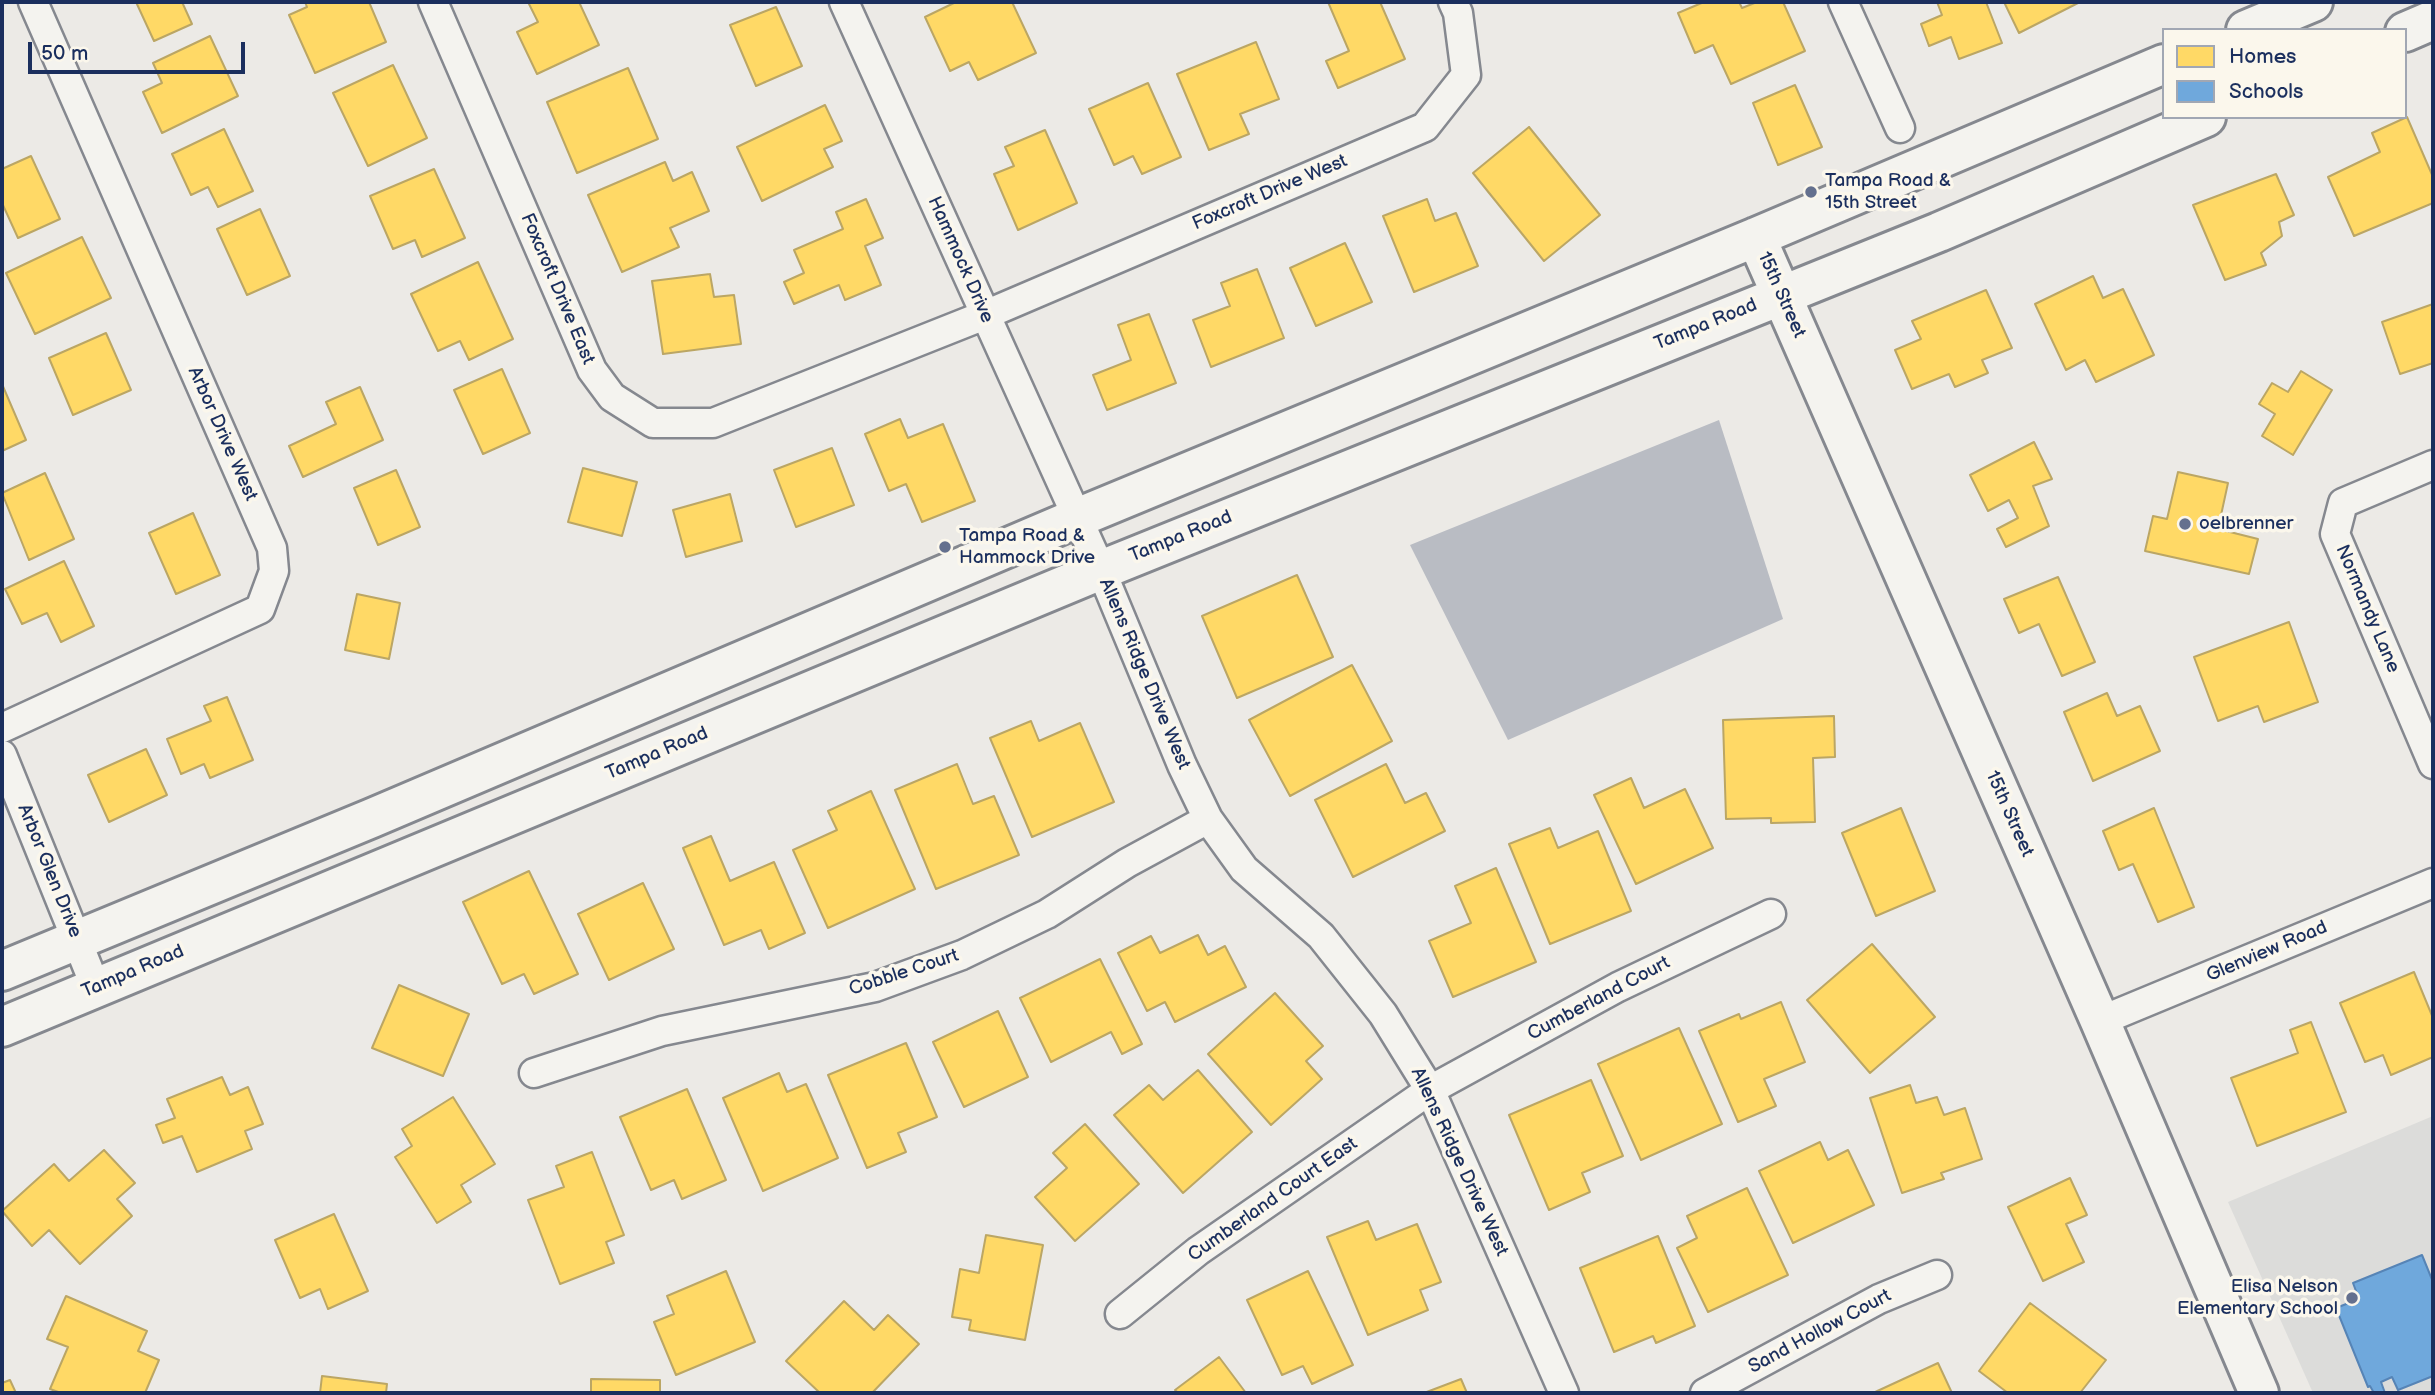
<!DOCTYPE html>
<style>
body{margin:0}
#map{position:relative;width:2435px;height:1395px;overflow:hidden;background:#eceae6;font-family:"Balsamiq Sans",sans-serif}
canvas{display:block}
.frame{position:absolute;inset:0;border:4px solid #1b2f5e;pointer-events:none}
.legend{position:absolute;left:2162px;top:28px;width:245px;height:91px;box-sizing:border-box;background:#fbf7ec;border:2px solid #a1a7b3;margin:0;padding:9px 12px;list-style:none;font-size:21px;color:#1b2f5e}
.legend li{display:flex;align-items:center;gap:14px;height:35px}
.legend b{width:35px;border:2px solid #a1a7b3}
.scale{position:absolute;left:28px;top:42px;width:217px;height:32px;box-sizing:border-box;border:4px solid #1b2f5e;border-top:0;padding-left:9px;font-size:21px;line-height:24px;white-space:nowrap;color:#1b2f5e;-webkit-text-stroke:5px #fbf7ec;paint-order:stroke}
</style>
<div id="map">
<canvas width="2435" height="1395"></canvas>
<div class="frame"></div>
<ul class="legend">
<li><b style="height:19px;background:#ffd966"></b>Homes</li>
<li><b style="height:19px;background:#6fa8dc"></b>Schools</li>
</ul>
<div class="scale">50 m</div>
</div>
<script>
const ctx = document.querySelector('canvas').getContext('2d');
ctx.lineJoin = 'round';
function fill(path, color) { ctx.fillStyle = color; ctx.fill(path, 'evenodd'); }
const poly = rows => new Path2D(rows.map(r => 'M' + r).join(''));
function stroke(path, color, width, dash) { ctx.strokeStyle = color; ctx.lineWidth = width; ctx.lineCap = dash ? 'butt' : 'round'; ctx.setLineDash(dash || []); ctx.stroke(path); }
function label(font, color, halo, rows, align = 'center') {
  ctx.font = font + ' "Balsamiq Sans",sans-serif'; ctx.lineWidth = 7; ctx.setLineDash([]); ctx.textBaseline = 'middle'; ctx.strokeStyle = halo; ctx.fillStyle = color; for (const [text, x, y, turn = 0] of rows) {
    ctx.save(); ctx.translate(x, y); ctx.rotate((+turn || 0) * Math.PI / 180); ctx.textAlign = isNaN(turn) ? turn : align; if (halo) ctx.strokeText(text, 0, 0); ctx.fillText(text, 0, 0); ctx.restore();
  }
}
fill(poly([
 [2433,1116,2433,1393,2313,1393,2228,1202]
]), '#dcdcda');
fill(poly([
 [1719,420,1783,619,1508,740,1410,545]
]), '#b9bcc3');
const homes = poly([
 [136,2,182,2,192,24,154,41,136,2],
 [305,2,369,2,386,42,315,73,289,15,307,7,305,2],
 [528,2,579,2,599,45,537,74,517,32,538,22,528,2],
 [956,2,1012,2,1036,53,978,80,969,62,950,71,925,17,956,2],
 [1328,2,1380,2,1405,59,1338,88,1326,61,1349,51,1328,2],
 [1704,2,1739,2,1742,8,1757,2,1783,2,1805,51,1731,84,1713,45,1695,53,1678,13,1704,2],
 [1937,2,1986,2,2002,43,1959,59,1951,37,1929,46,1921,24,1942,15,1937,2],
 [2004,2,2080,2,2019,33,2004,2],
 [776,7,802,66,756,86,730,25,776,7],
 [210,36,238,96,162,133,143,92,162,83,153,63,210,36],
 [1256,42,1279,99,1240,114,1249,134,1209,150,1177,74,1256,42],
 [393,65,427,138,368,166,333,93,393,65],
 [628,68,658,139,577,173,547,102,628,68],
 [1148,83,1181,157,1142,174,1133,156,1114,165,1089,109,1148,83],
 [1795,85,1822,147,1778,165,1753,103,1795,85],
 [825,105,842,141,824,149,833,167,762,201,737,147,825,105],
 [2407,117,2433,177,2433,203,2354,236,2328,177,2380,152,2372,133,2407,117],
 [1529,127,1600,215,1544,261,1473,173,1529,127],
 [224,129,253,191,218,207,208,187,191,195,172,154,224,129],
 [1045,130,1077,203,1018,230,994,174,1014,166,1005,147,1045,130],
 [31,156,60,219,18,238,2,203,2,169,31,156],
 [665,162,673,181,692,172,709,211,670,228,679,247,622,272,588,195,665,162],
 [434,169,465,238,422,257,415,240,393,249,370,196,434,169],
 [2276,174,2294,215,2279,222,2282,236,2261,253,2266,265,2225,280,2193,205,2276,174],
 [866,199,883,238,865,246,881,285,845,300,839,285,794,304,784,282,804,273,794,250,843,229,836,212,866,199],
 [1427,199,1435,221,1456,213,1478,266,1414,292,1383,216,1427,199],
 [260,209,290,276,247,295,217,229,260,209],
 [82,237,111,298,35,334,6,273,82,237],
 [1345,243,1372,302,1316,326,1290,268,1345,243],
 [478,262,513,339,469,360,460,341,438,351,411,294,478,262],
 [1257,269,1284,338,1211,367,1193,320,1230,306,1221,283,1257,269],
 [710,274,714,297,734,295,741,344,663,354,652,281,710,274],
 [2093,276,2103,298,2123,289,2154,355,2096,382,2085,360,2066,370,2035,304,2093,276],
 [1986,290,2012,348,1982,360,1988,373,1955,387,1949,374,1912,389,1895,350,1921,339,1912,321,1986,290],
 [2433,304,2433,363,2400,374,2382,322,2433,304],
 [1149,314,1176,383,1107,410,1093,375,1131,360,1118,325,1149,314],
 [106,333,131,390,73,415,49,358,106,333],
 [502,369,530,433,483,454,454,390,502,369],
 [2301,371,2332,390,2293,455,2262,436,2275,414,2259,404,2272,383,2288,392,2301,371],
 [2,384,26,440,2,451,2,384],
 [360,387,383,440,303,477,289,446,336,424,326,402,360,387],
 [900,419,908,438,943,424,975,501,922,522,906,484,889,491,865,434,900,419],
 [2034,442,2052,479,2033,486,2049,526,2006,547,1997,529,2018,518,2009,500,1988,511,1970,475,2034,442],
 [832,448,854,505,796,527,774,470,832,448],
 [583,468,637,482,622,536,568,522,583,468],
 [396,470,420,527,378,545,354,488,396,470],
 [2178,472,2228,483,2218,529,2258,539,2249,574,2145,551,2153,516,2167,519,2178,472],
 [45,473,74,539,29,560,2,493,45,473],
 [730,494,742,541,686,557,673,510,730,494],
 [193,513,220,575,176,594,149,533,193,513],
 [64,561,94,626,61,642,47,613,22,624,5,589,64,561],
 [1297,575,1333,657,1237,698,1202,616,1297,575],
 [2058,577,2095,662,2062,676,2039,624,2019,633,2004,599,2058,577],
 [357,594,400,603,389,659,345,650,357,594],
 [2289,622,2318,702,2264,722,2258,706,2218,721,2194,657,2289,622],
 [1352,665,1392,741,1290,796,1249,720,1352,665],
 [2107,693,2117,716,2140,706,2160,751,2093,781,2064,712,2107,693],
 [227,697,253,760,210,778,204,764,181,774,167,739,211,721,204,706,227,697],
 [1834,716,1835,757,1813,758,1815,822,1771,823,1771,818,1726,819,1723,720,1834,716],
 [1031,721,1039,741,1080,723,1114,802,1032,837,990,738,1031,721],
 [146,749,167,795,109,822,88,775,146,749],
 [957,764,973,804,994,796,1019,855,936,889,895,790,957,764],
 [1386,764,1405,803,1426,793,1445,831,1353,877,1315,800,1386,764],
 [1631,778,1644,808,1685,789,1713,848,1636,884,1594,795,1631,778],
 [871,791,915,889,828,928,793,850,837,830,828,811,871,791],
 [1901,808,1935,891,1876,916,1842,833,1901,808],
 [2154,808,2194,907,2158,922,2133,864,2119,870,2103,831,2154,808],
 [1550,828,1558,848,1598,831,1631,911,1550,944,1509,844,1550,828],
 [711,836,730,881,774,862,805,933,769,949,761,930,724,945,683,848,711,836],
 [1496,868,1536,962,1453,997,1429,941,1471,923,1455,886,1496,868],
 [529,871,578,974,534,994,524,974,502,984,463,902,529,871],
 [643,883,674,949,609,980,578,914,643,883],
 [1198,935,1208,955,1225,946,1246,987,1175,1022,1165,1002,1147,1011,1118,953,1151,936,1160,953,1198,935],
 [1872,944,1935,1017,1870,1073,1807,1000,1872,944],
 [1100,959,1142,1044,1122,1054,1111,1032,1051,1062,1020,998,1100,959],
 [2414,972,2433,1018,2433,1057,2391,1075,2383,1055,2365,1062,2340,1003,2414,972],
 [399,985,469,1014,443,1076,372,1048,399,985],
 [1275,993,1323,1046,1306,1061,1322,1079,1271,1125,1208,1054,1275,993],
 [1781,1002,1805,1062,1764,1079,1776,1106,1738,1122,1699,1031,1739,1014,1741,1019,1781,1002],
 [998,1011,1028,1077,964,1107,933,1042,998,1011],
 [2311,1022,2346,1112,2257,1146,2231,1078,2298,1053,2290,1030,2311,1022],
 [1679,1028,1722,1124,1641,1160,1598,1064,1679,1028],
 [906,1043,937,1117,898,1133,906,1152,867,1168,828,1075,906,1043],
 [1198,1070,1252,1132,1183,1193,1114,1115,1149,1085,1163,1100,1198,1070],
 [779,1073,787,1092,806,1084,838,1158,763,1191,723,1098,779,1073],
 [222,1077,230,1095,248,1087,263,1124,245,1131,252,1149,197,1172,182,1136,163,1143,156,1125,175,1118,167,1099,222,1077],
 [1591,1080,1623,1156,1582,1173,1590,1192,1549,1210,1509,1115,1591,1080],
 [1910,1085,1916,1103,1937,1097,1944,1115,1965,1108,1982,1159,1941,1173,1944,1179,1902,1193,1870,1098,1910,1085],
 [687,1089,726,1180,682,1199,674,1180,651,1190,620,1117,687,1089],
 [453,1097,495,1164,461,1185,471,1202,437,1223,395,1157,412,1146,402,1129,453,1097],
 [1085,1124,1139,1184,1075,1241,1035,1197,1067,1168,1053,1153,1085,1124],
 [1820,1142,1828,1160,1848,1150,1874,1205,1793,1243,1759,1171,1820,1142],
 [104,1150,135,1183,117,1199,132,1216,80,1264,49,1230,32,1246,2,1211,54,1164,69,1181,104,1150],
 [592,1152,624,1235,606,1242,614,1263,560,1284,528,1200,564,1187,556,1166,592,1152],
 [2070,1178,2087,1215,2066,1224,2084,1262,2043,1281,2008,1207,2070,1178],
 [1747,1188,1788,1275,1708,1312,1677,1248,1697,1238,1687,1216,1747,1188],
 [334,1214,368,1291,328,1309,320,1289,300,1298,275,1240,334,1214],
 [1368,1221,1376,1240,1417,1224,1441,1282,1420,1290,1428,1310,1368,1335,1327,1237,1368,1221],
 [986,1235,1043,1245,1025,1340,969,1330,971,1320,952,1317,960,1269,979,1273,986,1235],
 [1658,1236,1695,1326,1656,1343,1653,1336,1614,1352,1580,1268,1658,1236],
 [726,1271,755,1342,676,1375,654,1322,674,1314,667,1296,726,1271],
 [1308,1271,1353,1365,1312,1384,1303,1366,1282,1375,1247,1300,1308,1271],
 [66,1296,147,1331,138,1351,159,1360,145,1393,61,1393,50,1389,68,1347,47,1339,66,1296],
 [844,1301,874,1330,888,1315,919,1344,872,1393,820,1393,786,1361,844,1301],
 [2030,1303,2106,1360,2080,1393,2008,1393,1979,1371,2030,1303],
 [1219,1357,1246,1393,1178,1393,1175,1390,1219,1357],
 [1938,1363,1952,1393,1873,1393,1938,1363],
 [322,1376,387,1384,386,1393,320,1393,322,1376],
 [591,1379,660,1380,660,1393,591,1393,591,1379],
 [1461,1379,1467,1393,1424,1393,1461,1379],
 [10,1380,16,1393,2,1393,2,1383,10,1380]
]);
fill(homes, '#ffd966');
stroke(homes, '#bba664', 2);
const schools = poly([
 [2422,1255,2433,1282,2433,1376,2398,1390,2392,1377,2381,1382,2385,1393,2374,1393,2370,1386,2368,1387,2336,1308,2359,1299,2353,1283,2422,1255]
]);
fill(schools, '#6fa8dc');
stroke(schools, '#5684b6', 2);
const street = poly([
 [433,2,592,370,612,397,653,423,713,423,985,315,1425,127,1466,75,1458,13,1453,2],
 [844,2,1101,570,1182,765,1208,819,1244,869,1321,936,1383,1014,1430,1090,1564,1393],
 [1843,2,1900,128],
 [2433,465,2343,503,2335,534,2433,764],
 [2,728,260,609,274,571,272,548,33,2],
 [2,755,96,988],
 [2100,1021,2433,883],
 [534,1073,662,1031,875,987,962,955,1047,914,1127,863,1208,819],
 [1120,1314,1198,1251,1430,1090,1618,987,1771,914],
 [1705,1393,1879,1299,1937,1275]
]);
const secondary = poly([
 [2246,30,2313,2],
 [2405,32,2433,20],
 [1756,237,2100,1021,2259,1393],
 [2,971,372,818,1077,518,1756,237,2164,64],
 [2,1027,1101,570,1939,232,2206,117]
]);
stroke(street, '#85888f', 33);
stroke(secondary, '#85888f', 44);
stroke(street, '#f4f3ef', 28);
stroke(secondary, '#f4f3ef', 38);
for (const [x, y, r, color] of [
 [1811,192,7,"#64708e"],
 [2185,524,7,"#64708e"],
 [945,547,7,"#64708e"],
 [2352,1298,7,"#64708e"]
]) { const dot = new Path2D(); dot.arc(x, y, r, 0, 2 * Math.PI); ctx.fillStyle = color; ctx.fill(dot); stroke(dot, '#fbf7ec', 2.5); }
label('19px', '#1b2f5e', '#fbf7ec', [
 ["Tampa Road &",1825,181],
 ["15th Street",1825,203],
 ["oelbrenner",2199,524],
 ["Tampa Road &",959,536],
 ["Hammock Drive",959,558],
 ["Elisa Nelson",2338,1287,"right"],
 ["Elementary School",2338,1309,"right"]
], 'left');
label('19px', '#1b2f5e', '#fbf7ec', [
 ["Foxcroft Drive West",1270,193,-23],
 ["Hammock Drive",960,260,66],
 ["Foxcroft Drive East",557,289,67],
 ["15th Street",1781,295,66],
 ["Tampa Road",1706,325,-22],
 ["Arbor Drive West",222,434,66],
 ["Tampa Road",1181,537,-22],
 ["Normandy Lane",2367,609,67],
 ["Allens Ridge Drive West",1144,674,67],
 ["Tampa Road",657,754,-23],
 ["15th Street",2009,814,66],
 ["Arbor Glen Drive",49,871,68],
 ["Glenview Road",2267,952,-23],
 ["Tampa Road",133,972,-23],
 ["Cobble Court",904,973,-18],
 ["Cumberland Court",1599,999,-28],
 ["Allens Ridge Drive West",1459,1162,65],
 ["Cumberland Court East",1273,1200,-35],
 ["Sand Hollow Court",1820,1332,-28]
]);
</script>
